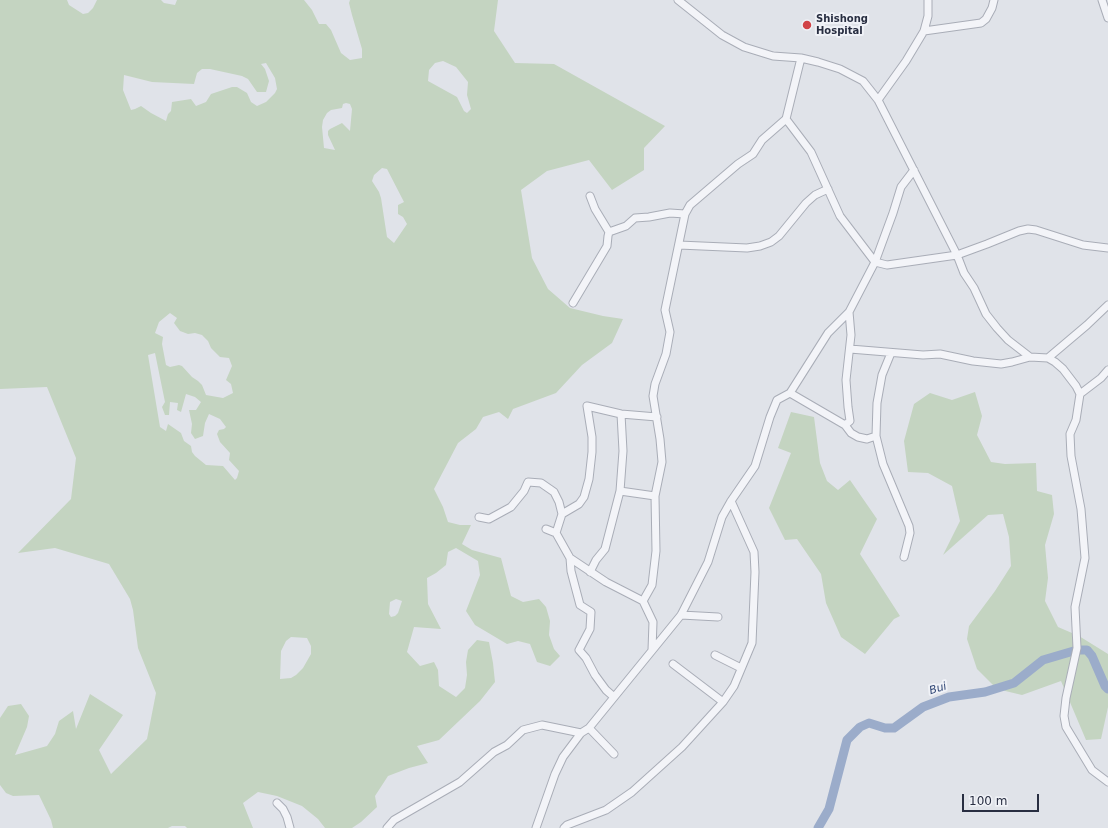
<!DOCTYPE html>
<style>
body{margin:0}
#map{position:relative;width:1108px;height:828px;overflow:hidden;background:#e0e3e9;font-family:"DejaVu Sans",sans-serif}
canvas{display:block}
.scale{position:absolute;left:962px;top:794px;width:77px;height:18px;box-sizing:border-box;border:2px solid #282e41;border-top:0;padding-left:5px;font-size:12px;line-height:14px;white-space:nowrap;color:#282e41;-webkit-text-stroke:3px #f0f2f7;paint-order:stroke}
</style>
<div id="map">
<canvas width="1108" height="828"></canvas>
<div class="scale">100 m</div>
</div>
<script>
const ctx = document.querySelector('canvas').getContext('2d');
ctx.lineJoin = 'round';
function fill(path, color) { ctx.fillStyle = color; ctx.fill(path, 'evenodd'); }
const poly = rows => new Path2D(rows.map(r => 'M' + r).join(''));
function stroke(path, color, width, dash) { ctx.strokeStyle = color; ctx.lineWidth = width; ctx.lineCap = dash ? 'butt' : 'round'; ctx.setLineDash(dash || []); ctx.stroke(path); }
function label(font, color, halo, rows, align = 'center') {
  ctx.font = font + ' "DejaVu Sans",sans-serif'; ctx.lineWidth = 4; ctx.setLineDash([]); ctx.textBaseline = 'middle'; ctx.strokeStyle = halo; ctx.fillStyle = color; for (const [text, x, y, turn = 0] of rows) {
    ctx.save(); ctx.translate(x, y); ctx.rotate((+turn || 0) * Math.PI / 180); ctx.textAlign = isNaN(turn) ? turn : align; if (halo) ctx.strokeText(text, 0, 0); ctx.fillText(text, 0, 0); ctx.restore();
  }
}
fill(poly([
 [0,0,67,0,69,5,83,14,88,13,93,8,97,0,161,0,164,3,175,5,177,0,304,0,312,10,319,24,326,24,331,30,341,53,350,60,362,58,362,49,352,15,349,3,350,0,498,0,494,31,515,63,554,64,665,126,644,148,644,170,612,190,589,160,547,171,521,190,532,258,548,289,570,308,603,316,623,319,612,343,582,365,556,393,513,409,508,419,499,412,483,417,476,429,458,443,434,489,443,507,448,522,460,525,471,525,462,544,472,550,501,558,511,596,523,602,539,599,546,607,550,621,549,635,554,649,560,656,550,666,537,662,530,644,518,641,507,644,475,625,466,611,480,575,478,561,456,548,448,552,446,565,436,573,427,578,428,604,441,629,414,627,407,652,420,666,434,662,438,670,439,686,456,697,465,688,467,675,466,662,468,650,477,640,489,642,493,663,495,682,480,701,439,740,417,746,428,763,409,768,388,776,375,796,377,807,361,822,352,828,325,828,318,819,302,806,277,796,258,792,243,803,253,828,187,828,185,826,172,826,168,828,53,828,51,820,39,795,13,796,6,793,0,785,0,718,8,706,21,704,29,716,27,727,15,755,47,746,55,734,59,721,73,711,76,729,90,694,123,715,99,750,111,774,147,739,156,693,138,648,133,610,130,599,109,564,55,548,18,553,71,499,76,458,47,387,0,389],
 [443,61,456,67,468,82,467,95,471,109,467,113,464,111,457,97,428,81,429,70,435,63],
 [266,63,275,78,277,89,275,93,266,102,257,106,251,102,247,93,237,87,232,87,211,94,206,102,196,106,191,99,172,102,171,111,168,114,166,121,151,113,141,106,135,109,131,110,123,90,124,75,152,82,194,84,197,73,202,69,210,69,242,76,248,79,257,92,266,92,269,81,265,69,261,64],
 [346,103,350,104,352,109,350,131,342,123,330,129,328,131,328,135,335,150,324,148,322,127,323,120,327,113,331,110,342,108,343,104],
 [382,168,387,169,404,202,398,205,398,214,403,217,407,224,394,243,387,237,381,198,379,192,372,181,374,175],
 [170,313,177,318,174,323,180,331,188,334,195,333,202,335,208,341,211,348,220,357,229,358,232,366,226,380,231,384,233,393,223,398,206,395,202,385,198,381,192,377,182,366,179,365,170,367,166,365,162,344,163,337,155,333,159,322],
 [155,353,165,402,162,407,165,415,169,415,170,402,178,403,177,410,181,412,186,394,195,397,201,402,196,410,189,410,192,424,191,433,195,439,203,436,205,423,209,414,220,419,226,427,224,429,219,430,217,434,220,442,230,453,229,460,239,471,237,478,235,480,223,466,206,465,195,456,192,452,191,446,184,441,181,433,168,424,166,431,160,427,148,355],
 [396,599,402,601,398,613,395,616,391,617,389,614,390,602],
 [291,637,307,638,311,646,311,654,303,668,296,675,291,678,280,679,281,651,286,641],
 [975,392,982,416,977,435,991,462,1005,464,1036,463,1037,491,1052,495,1054,514,1045,545,1048,578,1045,601,1058,627,1079,636,1108,654,1108,707,1101,739,1086,740,1061,681,1022,695,997,689,977,669,967,639,969,626,995,591,1011,566,1009,537,1003,514,988,515,943,555,960,521,952,486,928,473,908,472,904,441,914,404,930,393,952,400],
 [791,412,814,417,820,463,827,481,838,490,850,480,877,519,860,554,900,616,894,619,865,654,841,637,826,603,821,574,797,539,785,540,769,508,791,453,778,448]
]), '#c4d4c1');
stroke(poly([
 [818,828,829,809,847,740,860,727,869,723,885,728,894,728,923,707,949,697,985,692,1014,683,1043,660,1077,650,1087,650,1092,656,1105,686,1108,689]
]), '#9bacca', 9);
const minor = poly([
 [678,0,722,35,744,47,773,56,801,58,818,62,840,69,863,81,878,100,957,255,964,273,974,288,986,314,997,328,1008,340,1030,357],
 [1102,0,1108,18],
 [924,31,981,23,986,19,992,8,994,0],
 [878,100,906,61,924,31,928,16,928,0],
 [786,119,811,152,840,216,875,262,887,265,957,255,987,244,1019,231,1028,229,1036,230,1083,245,1108,248],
 [590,196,595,209,609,232],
 [679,245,747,248,760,246,771,242,779,236,806,203,815,195,828,189],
 [573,303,607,246,608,236,609,232,626,226,635,218,649,217,670,213,685,214],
 [850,349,923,355,940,354,973,361,1001,364,1012,362,1030,357,1048,358,1055,362,1063,369,1076,386,1080,394,1076,420,1070,434,1071,456,1081,509,1085,558,1075,607,1077,648,1066,698,1064,716,1066,727,1092,770,1108,782],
 [891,353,882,375,877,403,876,436,883,464,909,526,910,533,904,557],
 [1048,358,1087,325,1108,305],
 [790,393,828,333,849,312],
 [1080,394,1101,378,1108,370],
 [845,425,851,433,858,437,867,439,876,436],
 [620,491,655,496],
 [562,514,579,504,584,497,589,479,592,452,592,437,587,406,621,414,657,417],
 [479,517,489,519,511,507,524,491,528,482,541,483,554,492,559,502,562,514,556,533],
 [546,529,556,533,570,558,606,582,643,601],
 [570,558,571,571,580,605,591,612,590,629,579,650,586,658,595,675,606,690,614,697],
 [590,572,596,560,605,549,620,491,623,451,621,414],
 [681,615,718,617],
 [652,650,653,622,643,601,652,585,656,551,655,496,662,462,660,439,653,396,655,384,666,354,670,332,665,310,685,214,690,205,738,164,753,154,762,140,786,119,801,58],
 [715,655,741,668],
 [673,664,723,702],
 [589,728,614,754],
 [277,803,283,809,287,817,290,828],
 [387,828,394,820,460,782,494,752,507,745,523,730,542,725,581,733],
 [536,828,555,774,563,757,581,733,589,728,681,615,708,562,722,517,731,501,755,466,770,417,777,400,790,393,845,425,850,421,848,407,846,380,851,335,849,312,875,262,893,213,901,187,914,170],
 [564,828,567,825,606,810,632,792,682,747,723,702,734,686,752,643,755,572,754,552,731,501]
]);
stroke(minor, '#a9adb7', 9);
stroke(minor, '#f3f4f8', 7);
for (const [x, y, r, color] of [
 [807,25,5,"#d14347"]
]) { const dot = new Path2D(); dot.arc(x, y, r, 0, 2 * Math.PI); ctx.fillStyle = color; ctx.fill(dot); stroke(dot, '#f0f2f7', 1.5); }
label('bold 10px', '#282e41', '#f0f2f7', [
 ["Shishong",816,19],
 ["Hospital",816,31]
], 'left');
label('italic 11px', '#324876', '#f0f2f7', [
 ["Bui",938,689,-17]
]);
</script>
